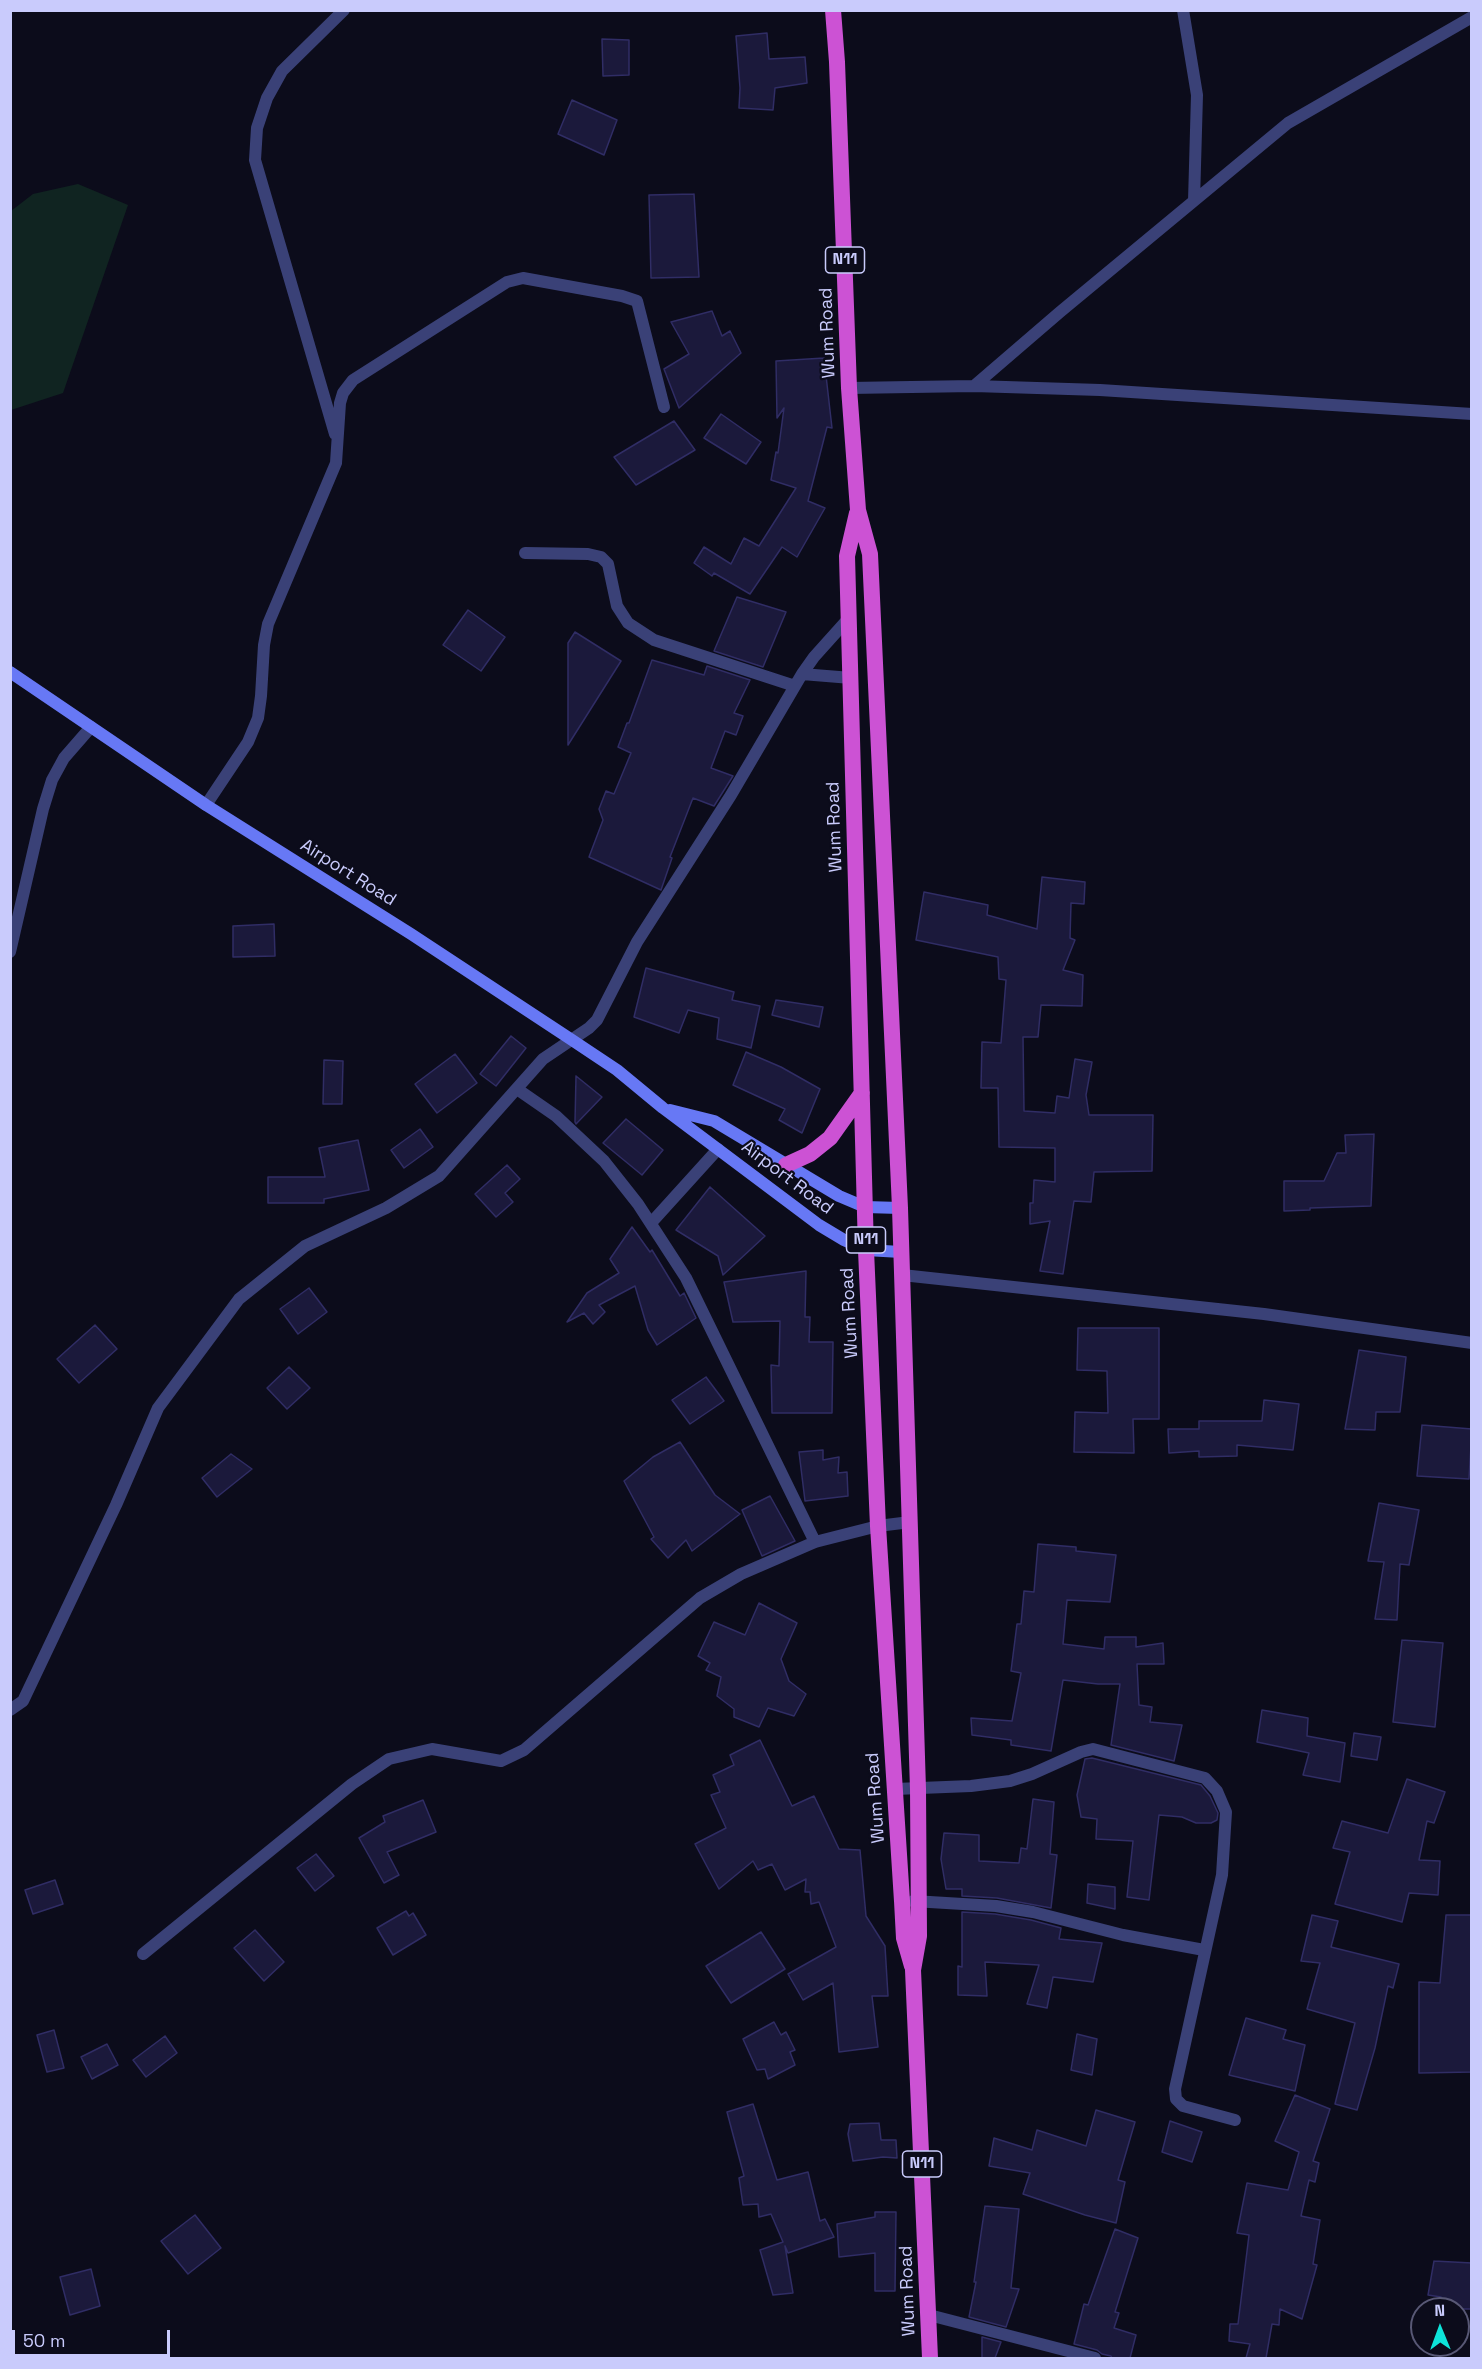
<!DOCTYPE html>
<style>
body{margin:0}
#map{position:relative;width:1482px;height:2369px;overflow:hidden;background:#0c0c1b;font-family:"Space Grotesk",sans-serif}
canvas{display:block}
.frame{position:absolute;inset:0;border:12px solid #c9cbfc;pointer-events:none}
.north{position:absolute;left:1410px;top:2297px;width:60px;height:60px;box-sizing:border-box;background:#0c0c1b;border:2px solid #585875;border-radius:50%;rotate:359deg;font-size:16px;font-weight:700;line-height:24px;text-align:center;color:#c9cbfc}
.north::after{content:'';display:block;margin:auto;width:21px;height:27px;background:#0ee3d9;clip-path:polygon(50% 0,100% 100%,50% 72%,0 100%)}
.scale{position:absolute;left:12px;top:2330px;width:158px;height:27px;box-sizing:border-box;border:3px solid #c9cbfc;border-top:0;padding-left:8px;font-size:18px;line-height:21px;white-space:nowrap;color:#c9cbfc;-webkit-text-stroke:4px #0c0c1b;paint-order:stroke}
</style>
<div id="map">
<canvas width="1482" height="2369"></canvas>
<div class="frame"></div>
<div class="north">N</div>
<div class="scale">50 m</div>
</div>
<script>
const ctx = document.querySelector('canvas').getContext('2d');
ctx.lineJoin = 'round';
function fill(path, color) { ctx.fillStyle = color; ctx.fill(path, 'evenodd'); }
const poly = rows => new Path2D(rows.map(r => 'M' + r).join(''));
function stroke(path, color, width, dash) { ctx.strokeStyle = color; ctx.lineWidth = width; ctx.lineCap = dash ? 'butt' : 'round'; ctx.setLineDash(dash || []); ctx.stroke(path); }
function label(font, color, halo, rows, align = 'center') {
  ctx.font = font + ' "Space Grotesk",sans-serif'; ctx.lineWidth = 4.5; ctx.setLineDash([]); ctx.textBaseline = 'middle'; ctx.strokeStyle = halo; ctx.fillStyle = color; for (const [text, x, y, turn = 0] of rows) {
    ctx.save(); ctx.translate(x, y); ctx.rotate((+turn || 0) * Math.PI / 180); ctx.textAlign = isNaN(turn) ? turn : align; if (halo) ctx.strokeText(text, 0, 0); ctx.fillText(text, 0, 0); ctx.restore();
  }
}
fill(poly([
 [78,184,128,205,63,393,11,410,11,211,33,194]
]), '#102421');
const building = poly([
 [767,33,769,59,805,57,807,83,775,88,773,110,739,108,740,88,736,36,767,33],
 [602,39,629,40,629,75,603,76,602,39],
 [572,100,617,120,604,155,558,134,572,100],
 [694,194,699,277,651,278,649,195,694,194],
 [712,311,722,336,730,331,741,353,679,408,664,369,689,354,671,322,712,311],
 [824,358,832,428,827,427,808,501,825,508,797,557,782,547,750,594,714,573,712,576,694,563,704,547,731,564,744,538,759,546,796,488,771,480,776,452,778,453,784,408,777,418,776,361,824,358],
 [721,414,761,442,746,464,704,438,721,414],
 [674,421,695,450,636,485,614,457,674,421],
 [737,597,786,612,763,667,714,651,737,597],
 [468,610,505,637,481,671,443,645,468,610],
 [575,632,621,661,568,745,568,643,575,632],
 [652,660,704,675,707,666,750,680,734,713,743,716,736,735,725,731,711,768,733,776,714,806,693,798,670,857,672,858,661,890,589,857,603,820,599,809,606,791,614,794,631,753,618,747,627,723,629,723,652,660],
 [1042,877,1085,882,1084,904,1071,903,1070,938,1075,940,1063,970,1083,975,1082,1006,1041,1005,1038,1037,1023,1037,1024,1111,1055,1113,1057,1096,1069,1098,1075,1059,1092,1062,1086,1095,1089,1115,1153,1115,1152,1171,1094,1172,1091,1202,1074,1201,1063,1274,1040,1271,1050,1221,1030,1224,1030,1203,1033,1203,1034,1180,1055,1182,1055,1148,999,1147,998,1088,981,1088,982,1042,1001,1043,1006,980,999,979,998,957,916,940,924,892,988,905,987,915,1037,929,1042,877],
 [274,924,275,956,233,957,233,926,274,924],
 [646,968,734,992,732,1000,760,1006,751,1048,717,1039,719,1018,688,1010,679,1033,634,1017,646,968],
 [776,1000,823,1007,819,1027,772,1015,776,1000],
 [511,1036,526,1048,496,1086,480,1074,511,1036],
 [746,1052,781,1067,820,1089,802,1133,779,1120,785,1109,733,1085,746,1052],
 [455,1054,477,1083,437,1113,415,1084,455,1054],
 [324,1060,343,1061,342,1104,323,1104,324,1060],
 [576,1076,602,1097,576,1124,575,1122,576,1076],
 [626,1119,663,1150,642,1175,603,1143,626,1119],
 [420,1129,433,1147,404,1168,391,1150,420,1129],
 [1374,1134,1371,1206,1310,1208,1310,1210,1284,1211,1284,1181,1324,1181,1337,1153,1346,1153,1345,1135,1374,1134],
 [358,1140,369,1190,324,1199,324,1203,268,1203,268,1177,325,1177,319,1148,358,1140],
 [507,1165,520,1179,505,1193,513,1202,496,1217,475,1194,507,1165],
 [710,1187,765,1236,723,1275,718,1256,676,1230,710,1187],
 [632,1227,650,1252,652,1250,680,1296,684,1293,696,1318,657,1345,648,1330,635,1286,599,1305,605,1312,593,1324,584,1313,567,1322,587,1293,619,1273,610,1259,632,1227],
 [806,1271,805,1317,810,1317,809,1342,833,1342,832,1413,772,1413,771,1365,779,1366,780,1321,733,1322,724,1282,806,1271],
 [309,1288,327,1312,298,1334,280,1309,309,1288],
 [95,1325,117,1349,79,1383,57,1359,95,1325],
 [1078,1328,1159,1328,1159,1419,1133,1419,1134,1453,1074,1452,1075,1412,1108,1413,1107,1371,1077,1370,1078,1328],
 [1359,1350,1406,1357,1400,1412,1376,1412,1375,1430,1345,1429,1359,1350],
 [289,1367,310,1388,287,1409,267,1388,289,1367],
 [706,1377,724,1401,690,1424,672,1400,706,1377],
 [1264,1400,1299,1404,1293,1450,1237,1445,1237,1456,1199,1457,1199,1451,1169,1453,1168,1429,1199,1429,1199,1421,1262,1421,1264,1400],
 [1422,1425,1472,1429,1469,1479,1417,1476,1422,1425],
 [680,1442,715,1495,740,1514,692,1551,686,1540,668,1558,651,1539,654,1537,624,1481,653,1457,680,1442],
 [823,1450,823,1460,839,1457,838,1473,847,1472,848,1496,805,1501,799,1452,823,1450],
 [231,1454,252,1469,217,1497,202,1478,231,1454],
 [770,1496,795,1541,762,1556,742,1510,770,1496],
 [1379,1503,1419,1510,1409,1565,1400,1564,1397,1620,1375,1619,1384,1562,1368,1561,1379,1503],
 [1038,1544,1076,1547,1076,1551,1116,1555,1110,1602,1067,1600,1063,1644,1104,1649,1105,1637,1136,1637,1136,1647,1163,1643,1164,1664,1137,1664,1139,1705,1152,1707,1150,1722,1182,1725,1174,1761,1111,1745,1120,1684,1098,1684,1063,1680,1051,1751,1011,1745,1011,1740,972,1735,971,1718,1012,1721,1021,1673,1011,1671,1017,1624,1021,1624,1024,1591,1034,1592,1038,1544],
 [759,1603,797,1623,781,1659,789,1681,806,1694,794,1716,768,1708,759,1727,734,1717,734,1709,717,1696,721,1677,706,1670,710,1663,698,1656,714,1622,745,1635,759,1603],
 [1402,1640,1443,1643,1435,1727,1393,1722,1402,1640],
 [1262,1710,1308,1718,1307,1736,1345,1743,1340,1782,1303,1775,1309,1753,1257,1742,1262,1710],
 [1354,1733,1381,1737,1377,1760,1351,1756,1354,1733],
 [760,1740,792,1806,814,1796,839,1849,860,1850,866,1916,885,1946,888,1996,872,1996,878,2047,839,2052,833,1983,803,2000,788,1974,836,1947,819,1902,811,1904,810,1892,805,1892,806,1879,785,1890,772,1864,758,1870,753,1861,719,1889,695,1844,726,1828,711,1795,720,1792,713,1775,734,1765,730,1755,760,1740],
 [1092,1758,1201,1785,1210,1796,1218,1813,1217,1820,1211,1823,1196,1823,1182,1817,1159,1815,1149,1900,1127,1897,1133,1841,1096,1839,1097,1819,1081,1817,1077,1795,1085,1759,1092,1758],
 [1407,1779,1445,1792,1434,1823,1427,1821,1419,1860,1440,1861,1438,1895,1409,1893,1402,1922,1335,1904,1350,1852,1333,1848,1342,1821,1388,1833,1407,1779],
 [1033,1799,1054,1802,1050,1854,1057,1855,1051,1908,997,1898,962,1896,962,1889,946,1889,941,1859,944,1833,979,1835,979,1861,1019,1863,1021,1848,1027,1849,1033,1799],
 [423,1800,436,1832,387,1852,399,1875,384,1883,359,1838,385,1822,383,1816,423,1800],
 [316,1854,334,1876,315,1891,297,1868,316,1854],
 [55,1880,63,1904,33,1914,25,1890,55,1880],
 [1088,1884,1115,1887,1115,1909,1087,1903,1088,1884],
 [406,1911,409,1916,413,1913,426,1935,393,1955,377,1928,406,1911],
 [962,1912,995,1914,1031,1920,1061,1928,1059,1939,1102,1943,1093,1982,1053,1977,1047,2008,1027,2004,1039,1965,985,1962,987,1996,958,1995,958,1966,962,1967,962,1912],
 [1312,1915,1338,1921,1331,1947,1399,1964,1393,1988,1388,1986,1375,2048,1357,2110,1335,2104,1355,2023,1307,2009,1320,1963,1301,1961,1312,1915],
 [1446,1915,1472,1915,1472,2072,1419,2073,1419,1982,1440,1983,1446,1915],
 [255,1930,284,1962,264,1981,234,1948,255,1930],
 [761,1932,785,1969,731,2003,706,1966,761,1932],
 [1246,2018,1286,2030,1283,2039,1305,2045,1295,2091,1229,2075,1246,2018],
 [774,2022,781,2035,786,2032,795,2050,790,2052,795,2065,768,2079,765,2069,757,2070,743,2039,774,2022],
 [54,2030,64,2068,47,2072,37,2035,54,2030],
 [1077,2034,1097,2039,1092,2075,1071,2070,1077,2034],
 [165,2036,177,2053,146,2077,133,2060,165,2036],
 [107,2044,118,2065,92,2079,81,2057,107,2044],
 [1295,2095,1330,2109,1313,2161,1319,2163,1315,2182,1309,2180,1301,2216,1320,2220,1313,2264,1317,2265,1302,2319,1280,2309,1279,2325,1272,2324,1266,2358,1246,2358,1250,2344,1229,2341,1230,2324,1238,2324,1249,2235,1237,2233,1247,2183,1288,2190,1299,2152,1275,2141,1295,2095],
 [753,2104,777,2180,808,2172,820,2221,825,2219,834,2237,788,2253,785,2246,793,2293,773,2295,760,2250,783,2242,771,2214,759,2217,758,2204,743,2205,739,2178,744,2176,727,2112,753,2104],
 [1096,2110,1135,2122,1118,2180,1125,2182,1116,2223,1085,2215,1023,2194,1030,2173,989,2166,994,2138,1032,2150,1037,2130,1086,2146,1096,2110],
 [1170,2121,1202,2132,1192,2162,1162,2152,1170,2121],
 [879,2123,881,2140,896,2140,897,2158,883,2157,853,2161,848,2134,850,2124,879,2123],
 [985,2206,1019,2209,1011,2288,1019,2289,1006,2327,969,2317,976,2282,974,2282,985,2206],
 [875,2212,896,2212,895,2291,875,2291,875,2253,839,2257,837,2224,875,2217,875,2212],
 [195,2215,221,2248,188,2274,161,2241,195,2215],
 [1115,2229,1138,2238,1115,2312,1119,2313,1114,2328,1136,2335,1130,2358,1112,2358,1111,2356,1102,2354,1097,2350,1074,2344,1084,2304,1088,2305,1115,2229],
 [1434,2261,1472,2263,1472,2309,1440,2309,1441,2297,1428,2295,1434,2261],
 [91,2269,100,2306,70,2315,60,2277,91,2269],
 [982,2337,1001,2342,995,2358,982,2358,982,2337]
]);
fill(building, '#1b193b');
stroke(building, '#302d65', 1.5);
stroke(poly([
 [1183,10,1197,95,1194,201],
 [974,386,1060,312,1288,123,1472,17],
 [849,388,974,386,1100,390,1472,414],
 [335,434,255,160,257,128,267,98,282,71,344,10],
 [525,553,588,554,601,557,608,564,617,606,628,623,654,640,795,686],
 [802,674,851,678],
 [206,805,248,742,258,718,261,696,264,645,268,624,336,463,340,403,343,393,353,380,507,282,523,278,622,296,637,301,664,407],
 [10,952,43,809,52,780,64,758,91,727],
 [517,1089,556,1116,604,1161,638,1204,686,1278,815,1542],
 [651,1223,718,1149],
 [902,1275,1264,1314,1472,1343],
 [10,1710,23,1701,116,1505,158,1408,239,1299,305,1246,386,1208,439,1176,543,1059,589,1028,597,1020,637,942,731,795,802,674,814,657,849,618],
 [895,1789,971,1786,1010,1781,1032,1774,1081,1752,1093,1749,1205,1778,1217,1791,1226,1812,1222,1875,1175,2089,1176,2099,1183,2106,1235,2120],
 [913,1901,996,1906,1033,1912,1123,1935,1204,1950],
 [143,1954,352,1784,389,1759,432,1749,501,1761,524,1750,700,1598,741,1574,815,1542,878,1526,910,1522],
 [929,2315,1095,2358]
]), '#3a4177', 12);
stroke(poly([
 [10,672,206,805,411,934,572,1040,617,1070,663,1108,819,1225,844,1240,866,1250,901,1252],
 [670,1110,714,1121,839,1196,865,1207,900,1208]
]), '#6778f5', 12);
stroke(poly([
 [833,10,837,62,849,388,858,510,870,554,900,1208,918,1789,919,1936,913,1970,930,2358],
 [857,513,847,556,866,1250,878,1526,902,1901,904,1938,912,1966],
 [786,1165,810,1154,830,1138,862,1093]
]), '#cc52d4', 16);
for (const [x, y, w] of [
 [845,260,39],
 [866,1240,39],
 [922,2164,39]
]) { const box = new Path2D(); box.roundRect(x - w / 2, y - 13, w, 26, 4.5); ctx.fillStyle = '#0c0c1b'; ctx.fill(box); stroke(box, '#c9cbfc', 1.5); }
label('bold 16px', '#c9cbfc', null, [
 ["N11",845,260],
 ["N11",866,1240],
 ["N11",922,2164]
]);
label('18px', '#c9cbfc', '#0c0c1b', [
 ["Wum Road",828,333,-92],
 ["Wum Road",835,827,-92],
 ["Airport Road",348,873,32],
 ["Airport Road",787,1178,37],
 ["Wum Road",850,1313,-93],
 ["Wum Road",876,1798,-94],
 ["Wum Road",908,2291,-92]
]);
</script>
